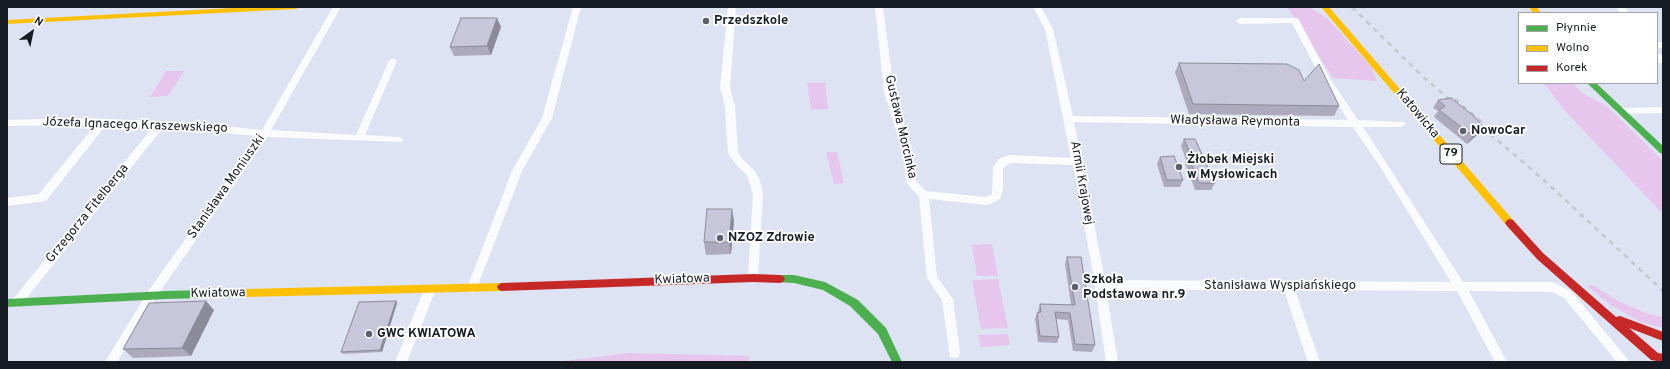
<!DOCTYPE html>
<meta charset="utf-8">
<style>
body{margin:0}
#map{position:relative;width:1670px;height:369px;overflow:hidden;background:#dde3f2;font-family:Overpass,sans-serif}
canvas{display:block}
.frame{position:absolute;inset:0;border:8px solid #161a23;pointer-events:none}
.legend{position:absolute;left:1518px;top:12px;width:140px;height:72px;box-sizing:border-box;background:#fff;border:1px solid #a2a3a7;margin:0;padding:5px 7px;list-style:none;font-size:12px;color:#161a23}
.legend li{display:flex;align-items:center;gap:8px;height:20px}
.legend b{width:20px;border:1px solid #a2a3a7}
.north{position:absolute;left:12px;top:12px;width:40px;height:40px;-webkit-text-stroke:3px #fff;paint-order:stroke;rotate:33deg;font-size:11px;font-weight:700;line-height:16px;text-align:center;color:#161a23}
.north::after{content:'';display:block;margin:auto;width:14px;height:18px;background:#161a23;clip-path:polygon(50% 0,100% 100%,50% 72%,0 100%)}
</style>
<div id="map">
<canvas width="1670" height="369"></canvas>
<div class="frame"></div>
<ul class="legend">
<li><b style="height:5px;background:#4caf50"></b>Płynnie</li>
<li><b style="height:5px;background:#ffc107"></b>Wolno</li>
<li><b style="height:5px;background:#c62828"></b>Korek</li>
</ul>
<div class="north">N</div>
</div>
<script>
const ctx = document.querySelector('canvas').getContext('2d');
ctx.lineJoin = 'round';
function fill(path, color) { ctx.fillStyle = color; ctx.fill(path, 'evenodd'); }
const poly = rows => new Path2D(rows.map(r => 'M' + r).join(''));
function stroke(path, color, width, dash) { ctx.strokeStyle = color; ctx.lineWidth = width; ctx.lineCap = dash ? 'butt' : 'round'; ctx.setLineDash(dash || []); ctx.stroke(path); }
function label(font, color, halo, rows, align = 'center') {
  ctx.font = font + ' Overpass,sans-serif'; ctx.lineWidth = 3.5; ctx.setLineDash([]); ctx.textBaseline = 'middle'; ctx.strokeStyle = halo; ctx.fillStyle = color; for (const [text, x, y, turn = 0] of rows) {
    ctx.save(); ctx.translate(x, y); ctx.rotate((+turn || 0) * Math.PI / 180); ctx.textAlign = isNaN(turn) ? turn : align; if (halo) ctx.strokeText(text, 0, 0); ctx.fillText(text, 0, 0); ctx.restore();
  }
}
fill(poly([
 [1287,7,1311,8,1328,19,1372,68,1377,81,1333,78],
 [166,71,184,71,168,96,150,97],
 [807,83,825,83,828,109,811,110],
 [1544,83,1573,83,1582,93,1607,106,1663,161,1663,214,1565,111],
 [826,152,837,152,844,183,834,184],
 [992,244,998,276,977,276,972,245],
 [998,279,1008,328,981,329,972,280],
 [1593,285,1618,301,1648,314,1663,317,1663,328,1639,321,1612,306,1587,286],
 [1008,334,1010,345,981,347,978,335],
 [628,353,749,356,749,362,555,362]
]), '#e7c6ee');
fill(poly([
 [333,7,341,7,271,130,356,135,389,61,393,58,397,61,365,135,399,137,404,140,402,142,267,137,155,299,117,362,105,362,147,293,258,136,163,128,21,305,17,307,13,305,11,302,13,299,153,127,106,125,46,201,7,206,7,198,39,194,95,125,7,126,7,120,80,118,183,122,262,130,333,7],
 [573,7,581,7,552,118,522,171,477,288,476,291,472,293,468,291,467,288,512,171,542,118,573,7],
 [728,7,736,7,730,88,735,106,738,152,744,161,754,170,760,181,763,194,758,278,757,281,753,282,749,281,748,278,753,194,747,175,738,167,728,153,725,106,720,88,728,7],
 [875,7,883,7,894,92,913,152,916,181,926,191,985,197,992,194,993,167,999,159,1009,155,1071,158,1045,29,1033,7,1041,7,1053,29,1073,116,1348,120,1321,78,1292,23,1240,24,1236,21,1240,18,1298,18,1329,77,1358,120,1404,122,1406,124,1401,127,1363,127,1463,282,1553,282,1557,284,1572,292,1630,362,1617,362,1564,298,1552,292,1469,291,1507,362,1495,362,1457,291,1295,290,1320,362,1308,362,1284,290,1106,290,1118,362,1106,362,1093,273,1073,165,1010,163,1003,168,1003,188,1001,196,1000,199,990,204,986,205,929,199,937,277,953,299,960,353,958,357,954,358,950,357,942,300,927,278,919,197,906,182,903,152,884,92,875,7],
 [1074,122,1353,127,1381,168,1451,282,1105,280,1074,122],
 [1616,7,1624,7,1629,13,1621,13,1616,7],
 [1657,42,1663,42,1663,48,1657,48,1657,42],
 [1657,52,1663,56,1663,65,1657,61,1657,52],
 [1663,107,1663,113,1620,114,1615,111,1620,108,1663,107],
 [430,284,434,286,436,289,407,362,395,362,424,289,426,286,430,284]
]), '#fafbfd');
fill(poly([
 [1587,83,1596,83,1663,146,1663,154,1660,153,1587,83],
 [780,275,794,275,825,282,858,300,886,328,902,362,892,362,878,334,850,306,823,290,794,283,777,282,775,279,777,276,780,275],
 [244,289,248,290,249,293,248,296,244,297,166,299,7,307,7,299,166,291,244,289]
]), '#4caf50');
fill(poly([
 [251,7,300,7,296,9,7,24,7,20,251,7],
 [1321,7,1329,7,1513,220,1515,223,1513,226,1507,226,1321,7],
 [1529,7,1537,7,1541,13,1533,13,1529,7],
 [502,283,505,284,507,287,505,290,502,291,244,297,240,296,239,293,240,290,244,289,502,283]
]), '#ffc107');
fill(poly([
 [1510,219,1513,220,1543,253,1616,317,1620,316,1663,332,1663,341,1629,328,1658,353,1663,354,1663,362,1651,360,1537,259,1507,226,1505,223,1507,220,1510,219],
 [753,274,780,275,783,276,785,279,783,282,780,283,753,282,502,291,499,290,497,287,499,284,502,283,753,274]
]), '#c62828');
stroke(poly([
 [1352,7,1420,74,1457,106],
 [1455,99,1482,122],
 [1475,121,1545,181,1663,291]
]), '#c6c8cc', 2.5, [5, 5]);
fill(poly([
 [501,27,491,55,454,56,450,47],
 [1179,63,1304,81,1339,106,1334,116,1189,114,1175,72],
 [1438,100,1477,135,1467,144,1434,117,1438,111,1433,108],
 [1184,139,1215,183,1211,190,1195,190,1185,163,1186,160,1181,146],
 [1160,157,1183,180,1180,187,1164,187,1157,164],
 [734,221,731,254,706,255,704,242],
 [1067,257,1095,345,1092,352,1073,351,1068,320,1056,319,1059,337,1057,343,1038,342,1035,319,1037,313,1038,313,1038,311,1040,304,1071,305,1065,264],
 [397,303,382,352,343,354,341,352],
 [214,310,191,356,133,358,123,349]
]), '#acaabc');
fill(poly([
 [497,18,501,27,491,55,487,46],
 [1483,127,1477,135,1467,144,1473,136],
 [732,209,734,221,731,254,729,242],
 [206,301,214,310,191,356,182,348],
 [396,301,397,303,382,352,380,350]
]), '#8c8b99');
const building = poly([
 [461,18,497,18,487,46,450,47,461,18],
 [1179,63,1287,64,1299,70,1304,81,1319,64,1339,106,1193,104,1179,63],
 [1451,98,1475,117,1483,127,1473,136,1439,110,1445,106,1438,100,1451,98],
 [1184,139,1195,139,1215,183,1199,183,1188,156,1191,156,1184,139],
 [1174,156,1183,180,1167,180,1160,157,1174,156],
 [707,209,732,209,729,242,704,242,707,209],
 [1067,257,1081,257,1095,345,1075,344,1070,313,1055,312,1059,337,1040,336,1037,313,1041,312,1040,304,1075,305,1067,257],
 [206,301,182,348,123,349,149,303,206,301],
 [396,301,380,350,341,352,359,302,396,301]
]);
fill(building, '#c8c6db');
stroke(building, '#8c8b99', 1);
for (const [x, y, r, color] of [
 [706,21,4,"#5c606b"],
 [1463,131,4,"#5c606b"],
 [1179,167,4,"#5c606b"],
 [720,238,4,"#5c606b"],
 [1075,287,4,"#5c606b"],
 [369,334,4,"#5c606b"]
]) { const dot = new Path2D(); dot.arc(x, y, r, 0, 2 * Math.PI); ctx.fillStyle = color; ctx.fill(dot); stroke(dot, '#fff', 1.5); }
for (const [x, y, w] of [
 [1451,154,22]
]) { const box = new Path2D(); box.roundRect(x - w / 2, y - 10, w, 20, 3); ctx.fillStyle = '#fff'; ctx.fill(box); stroke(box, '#161a23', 1); }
label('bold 12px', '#161a23', null, [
 ["79",1451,154]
]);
label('bold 13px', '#161a23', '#fff', [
 ["Przedszkole",714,21],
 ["NowoCar",1471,131],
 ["Żłobek Miejski",1187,160],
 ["w Mysłowicach",1187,175],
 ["NZOZ Zdrowie",728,238],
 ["Szkoła",1083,280],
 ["Podstawowa nr.9",1083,295],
 ["GWC KWIATOWA",377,334]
], 'left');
label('13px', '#161a23', '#fff', [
 ["Katowicka",1417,114,50],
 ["Władysława Reymonta",1235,122,1],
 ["Józefa Ignacego Kraszewskiego",135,126,2],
 ["Gustawa Morcinka",900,127,77],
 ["Armii Krajowej",1081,183,80],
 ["Stanisława Moniuszki",227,187,-55],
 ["Grzegorza Fitelberga",88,214,-51],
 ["Kwiatowa",682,280,-2],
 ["Stanisława Wyspiańskiego",1280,286],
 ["Kwiatowa",218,294,-1]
]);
</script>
